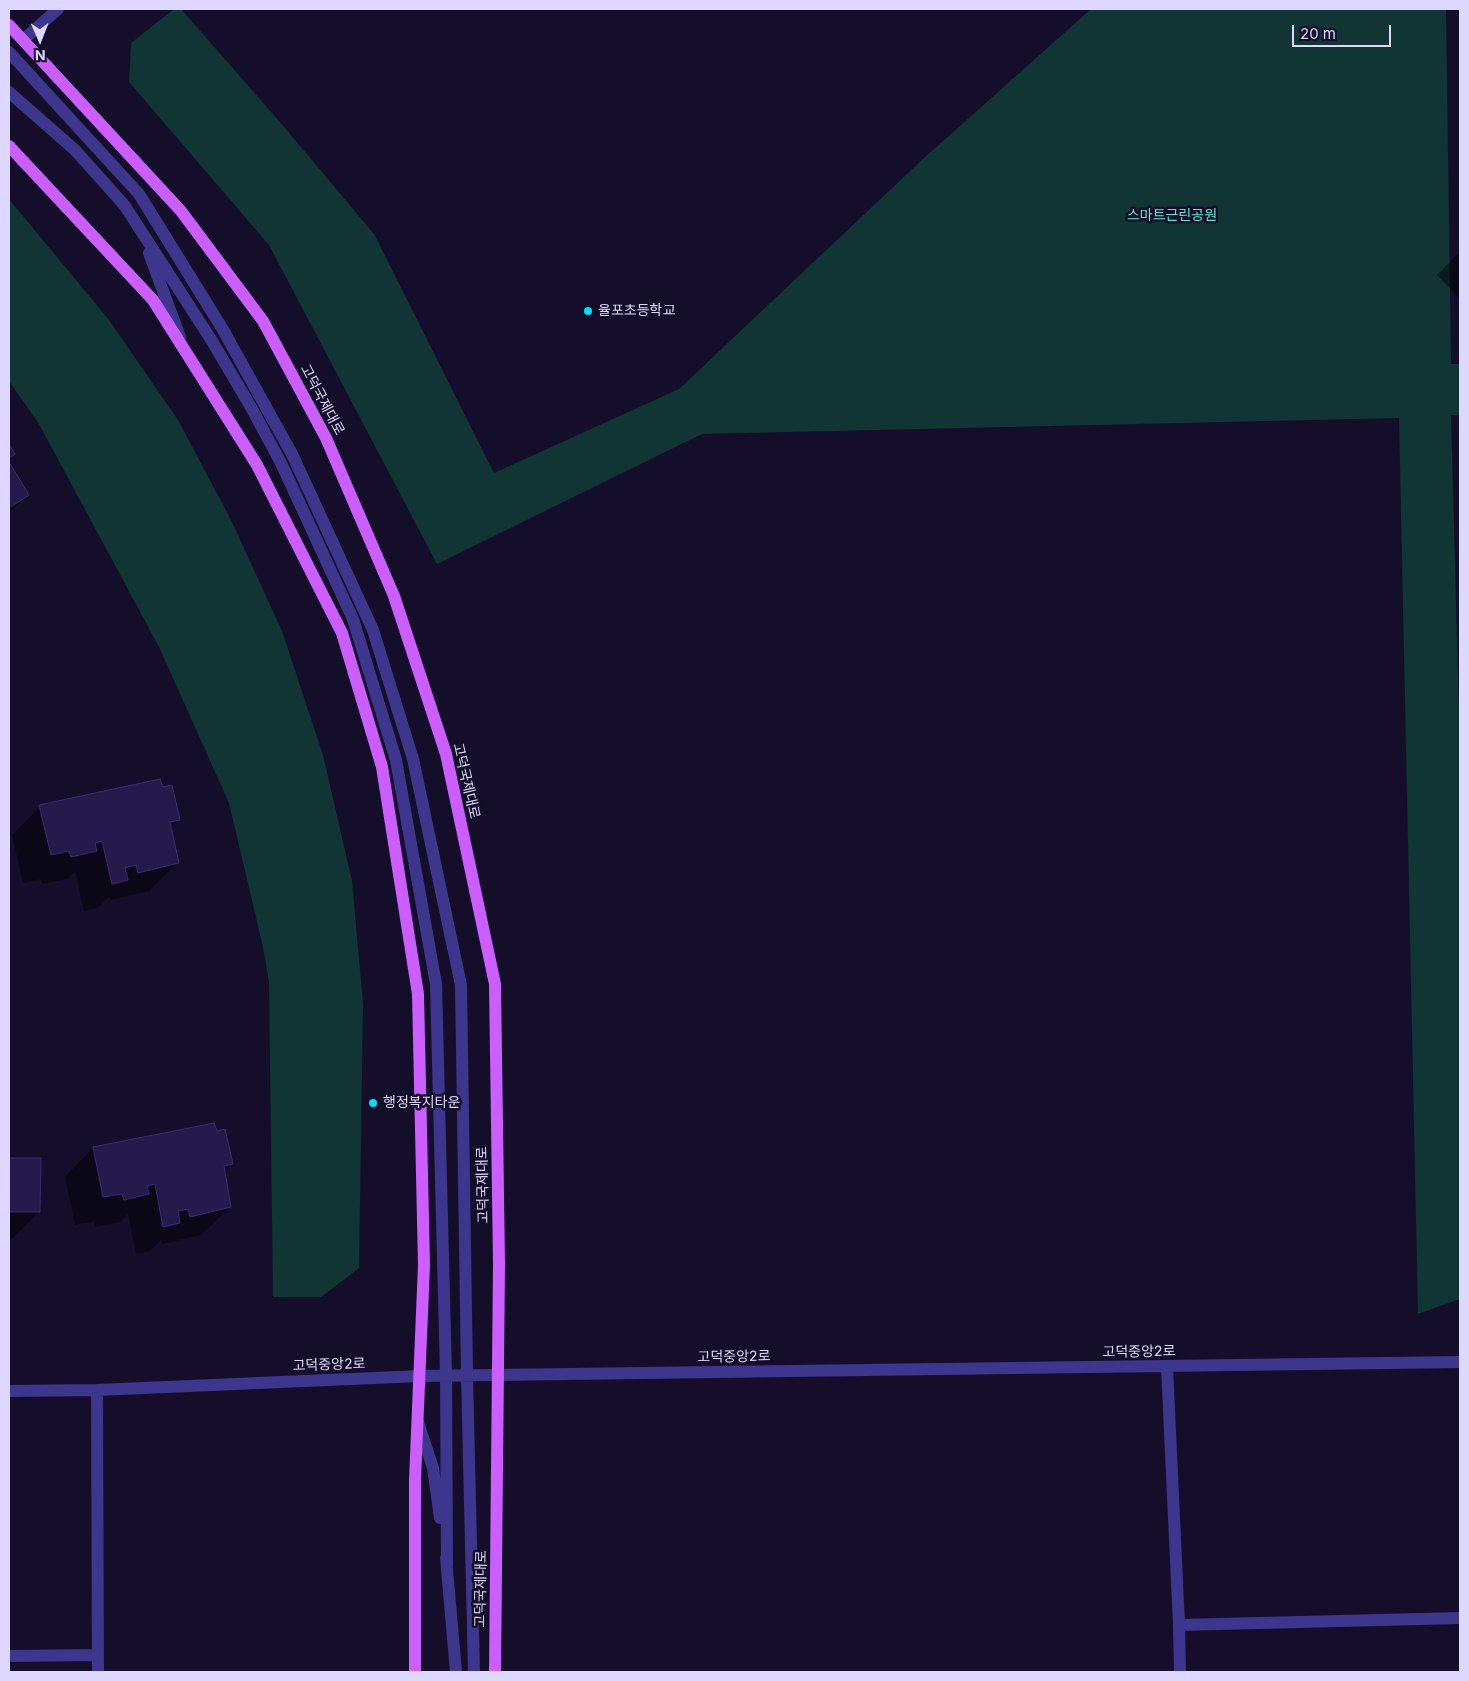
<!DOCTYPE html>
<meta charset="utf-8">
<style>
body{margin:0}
#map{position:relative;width:1469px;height:1681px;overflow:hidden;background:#140e2a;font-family:Inter,sans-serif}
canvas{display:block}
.frame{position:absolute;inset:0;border:10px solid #ded7ff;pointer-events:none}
.north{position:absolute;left:15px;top:15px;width:50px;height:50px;-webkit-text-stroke:4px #140e2a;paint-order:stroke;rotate:179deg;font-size:14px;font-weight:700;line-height:20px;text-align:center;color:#ded7ff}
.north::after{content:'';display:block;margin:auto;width:18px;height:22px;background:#ded7ff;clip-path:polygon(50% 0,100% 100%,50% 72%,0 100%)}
.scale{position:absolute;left:1292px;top:25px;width:99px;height:22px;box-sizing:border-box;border:2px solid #ded7ff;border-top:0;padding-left:6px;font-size:15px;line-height:18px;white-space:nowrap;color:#ded7ff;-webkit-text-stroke:4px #140e2a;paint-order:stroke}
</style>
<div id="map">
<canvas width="1469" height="1681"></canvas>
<div class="frame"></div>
<div class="north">N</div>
<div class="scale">20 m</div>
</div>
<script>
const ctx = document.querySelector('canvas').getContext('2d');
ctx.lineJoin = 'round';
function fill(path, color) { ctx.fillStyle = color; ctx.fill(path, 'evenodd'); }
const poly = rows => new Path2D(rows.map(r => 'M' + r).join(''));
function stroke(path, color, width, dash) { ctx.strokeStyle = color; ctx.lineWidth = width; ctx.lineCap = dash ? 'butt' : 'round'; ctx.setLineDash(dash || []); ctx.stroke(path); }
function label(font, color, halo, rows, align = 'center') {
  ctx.font = font + ' Inter,"Noto Sans KR",sans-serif'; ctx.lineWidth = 5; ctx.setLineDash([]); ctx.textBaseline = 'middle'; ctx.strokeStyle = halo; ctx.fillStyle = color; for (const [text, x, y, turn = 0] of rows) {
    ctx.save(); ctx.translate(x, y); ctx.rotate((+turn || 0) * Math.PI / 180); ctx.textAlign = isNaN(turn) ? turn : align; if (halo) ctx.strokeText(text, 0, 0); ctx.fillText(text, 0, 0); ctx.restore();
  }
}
fill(poly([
 [174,9,181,9,279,121,374,234,494,473,679,389,924,158,1091,9,1446,9,1451,364,1460,364,1460,415,1451,415,1460,750,1460,1299,1418,1314,1399,418,702,434,437,564,269,245,129,82,131,43],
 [9,199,109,320,178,420,231,520,282,631,323,755,352,881,363,1004,359,1268,321,1297,273,1297,269,982,263,947,229,803,159,647,39,424,9,381]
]), '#113435');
fill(poly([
 [1460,252,1460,299,1437,275],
 [9,464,27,495,9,513],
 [40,807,179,820,170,828,177,863,149,891,110,900,109,897,98,908,84,911,75,871,67,879,43,884,41,879,23,883,12,835],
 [213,1124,232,1164,223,1172,230,1207,201,1235,162,1244,161,1240,150,1251,136,1254,128,1214,120,1222,96,1227,94,1221,75,1225,65,1177,93,1148],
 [39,1159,39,1212,11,1240,9,1240,9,1160]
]), '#0007');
const building = poly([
 [9,444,15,454,9,458,9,444],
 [9,462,29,495,9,508,9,462],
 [160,779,163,787,172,785,180,820,170,822,179,863,138,873,136,865,125,868,128,880,112,884,102,841,95,843,97,851,71,857,69,851,51,855,39,805,160,779],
 [214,1123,217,1131,225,1129,233,1164,224,1166,231,1207,190,1217,188,1209,178,1211,180,1223,163,1227,155,1184,147,1186,149,1194,124,1200,122,1194,103,1197,93,1147,214,1123],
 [9,1158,41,1158,40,1212,9,1212,9,1158]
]);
fill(building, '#26194c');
stroke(building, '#3d297a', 1);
stroke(poly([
 [23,40,58,9],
 [9,52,139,194,222,328,292,454,373,630,413,759,461,985,467,1375,474,1672],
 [9,92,75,150,125,206,212,341,252,409,281,463,353,619,396,760,436,984,446,1375,447,1565],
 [149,253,180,337],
 [1167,1367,1179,1625],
 [97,1390,98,1672],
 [9,1391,97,1390,420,1376,1460,1362],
 [418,1422,433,1468,440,1518],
 [446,1558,456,1672],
 [9,1656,98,1655],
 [1180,1672,1179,1625,1460,1618]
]), '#3e368c', 12);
stroke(poly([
 [9,25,181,211,263,321,326,438,394,596,446,754,495,984,499,1264,495,1672],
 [9,146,153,300,257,465,342,633,382,767,418,994,424,1265,415,1480,415,1672]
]), '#cb5eff', 12);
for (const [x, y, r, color] of [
 [588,311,5,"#03daff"],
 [373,1103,5,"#03daff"]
]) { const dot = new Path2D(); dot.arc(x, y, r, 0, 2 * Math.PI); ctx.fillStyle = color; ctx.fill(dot); stroke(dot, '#140e2a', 2); }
label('14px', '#5ae9cc', '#140e2a', [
 ["스마트근린공원",1172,216]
]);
label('14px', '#ded7ff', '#140e2a', [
 ["율포초등학교",598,311],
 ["행정복지타운",383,1103]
], 'left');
label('14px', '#ded7ff', '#140e2a', [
 ["고덕국제대로",322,400,62],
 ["고덕국제대로",466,781,77],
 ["고덕국제대로",483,1185,-91],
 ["고덕중앙2로",1139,1352,-1],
 ["고덕중앙2로",734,1357,-1],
 ["고덕중앙2로",329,1365,-2],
 ["고덕국제대로",481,1589,-89]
]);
</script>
